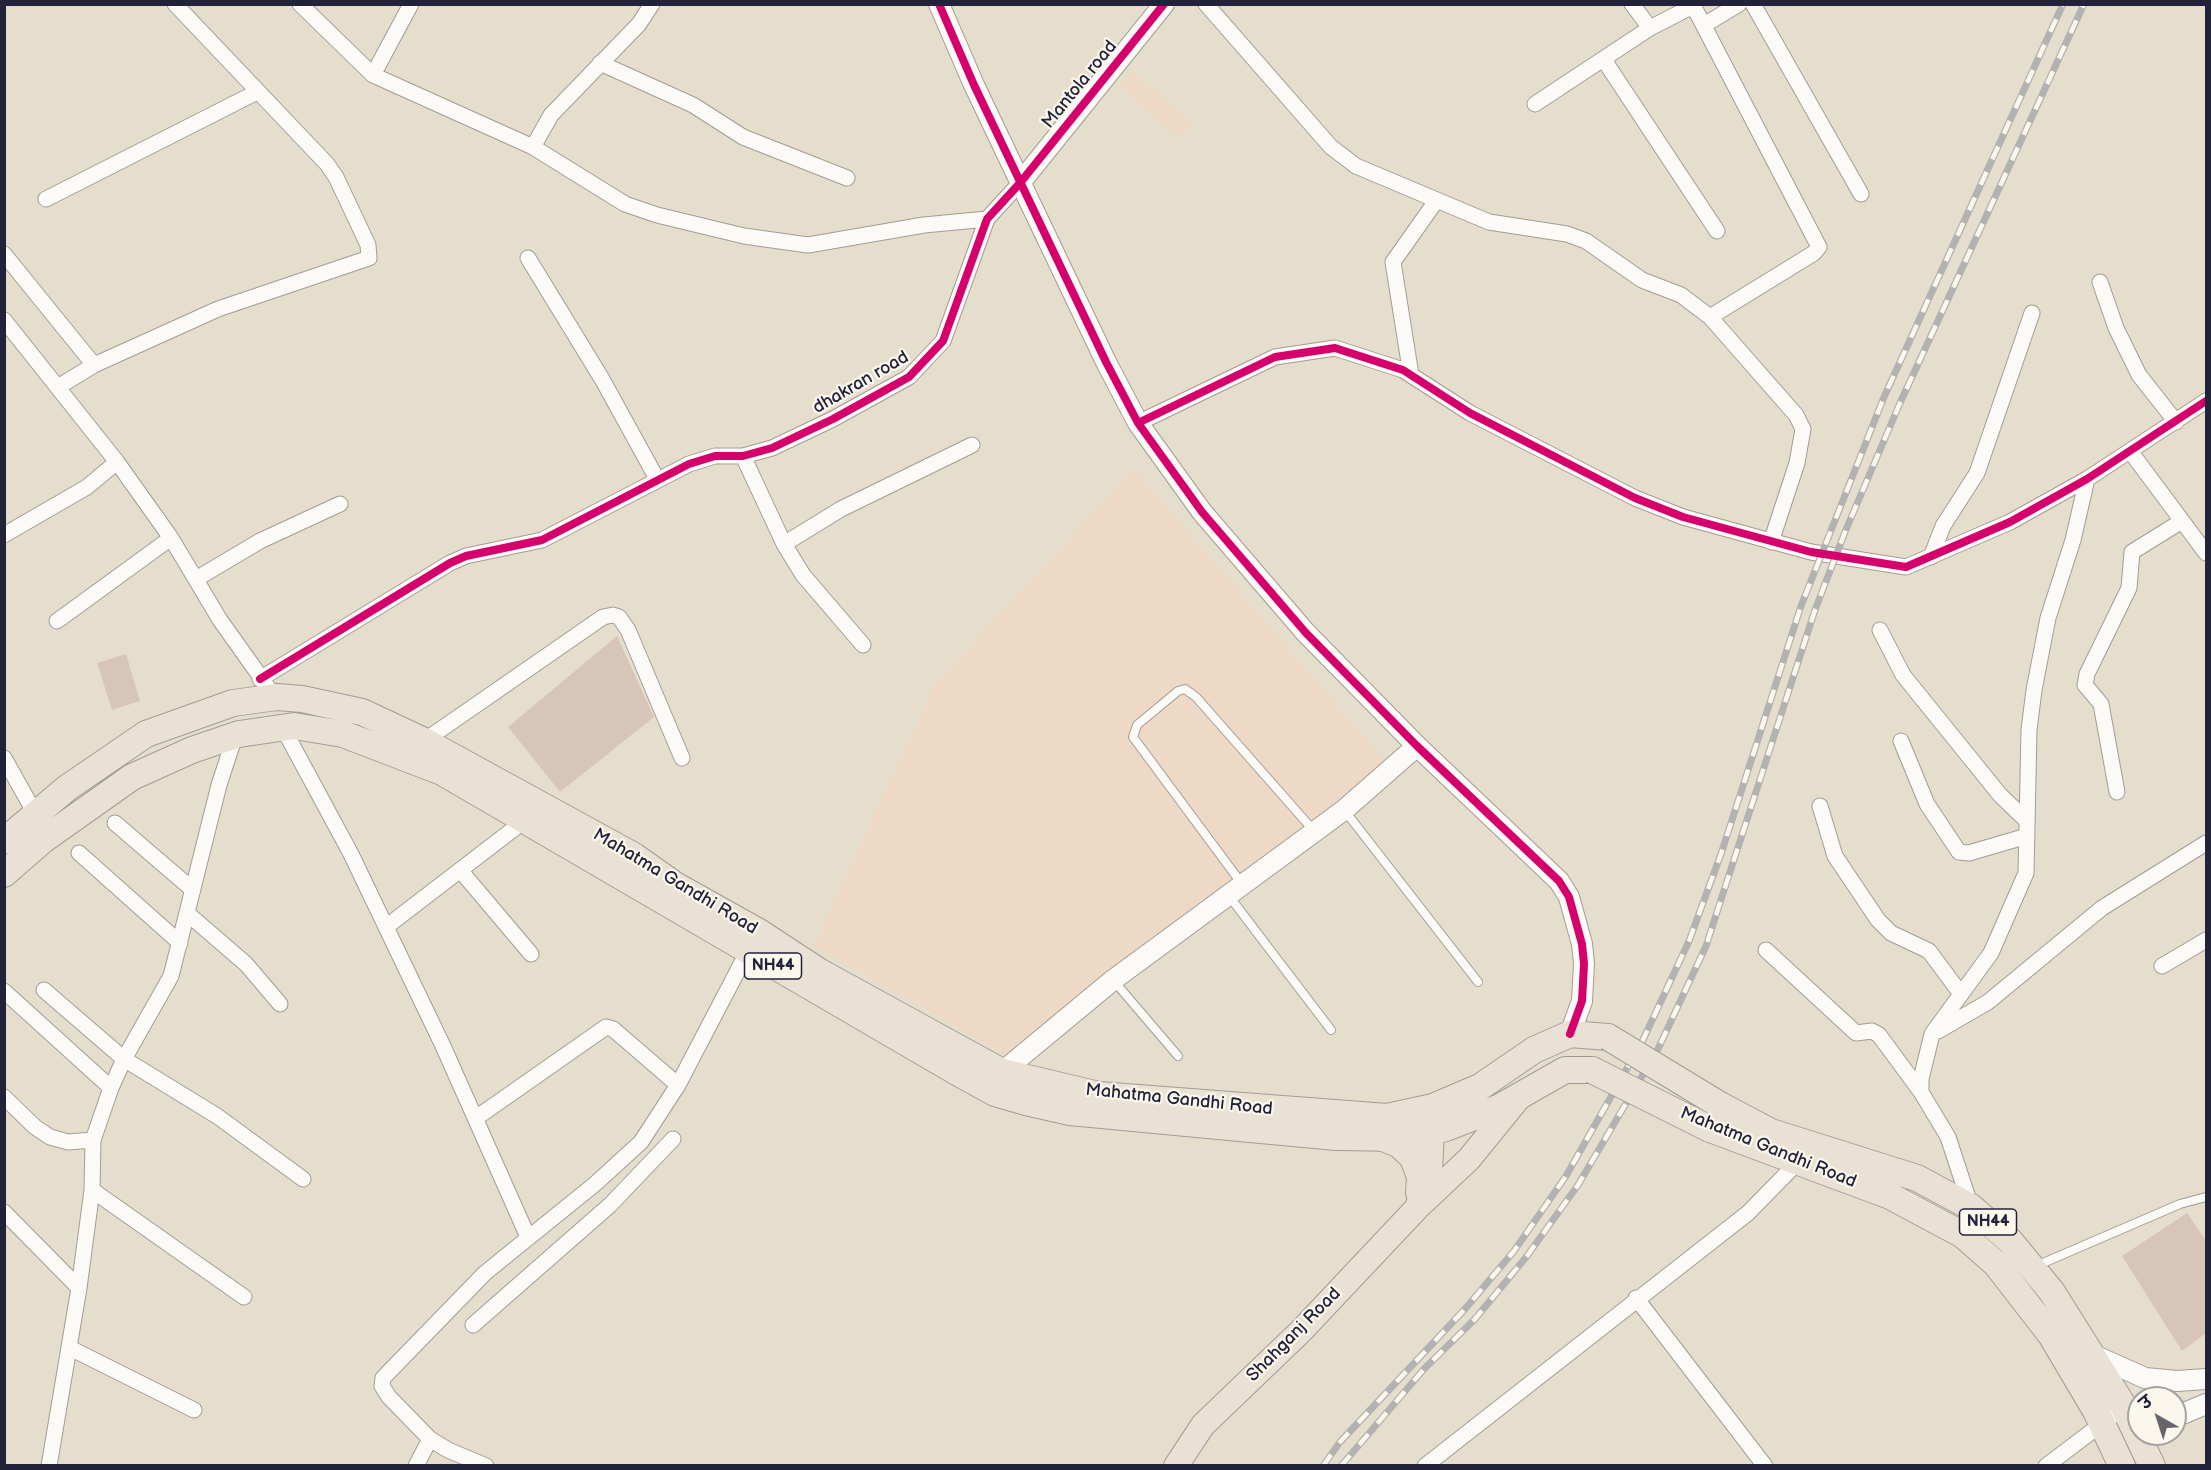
<!DOCTYPE html>
<meta charset="utf-8">
<style>
body{margin:0}
#map{position:relative;width:2211px;height:1470px;overflow:hidden;background:#e6decc;font-family:"Balsamiq Sans","Playpen Sans Deva",sans-serif}
canvas{display:block}
.frame{position:absolute;inset:0;border:6px solid #22223b;pointer-events:none}
.north{position:absolute;left:2127px;top:1386px;width:60px;height:60px;box-sizing:border-box;background:#fbf7ec;border:2px solid #a4a2a5;border-radius:50%;rotate:321deg;font-size:16px;font-weight:700;line-height:24px;text-align:center;color:#22223b}
.north::after{content:'';display:block;margin:auto;width:21px;height:27px;background:#67646e;clip-path:polygon(50% 0,100% 100%,50% 72%,0 100%)}
</style>
<div id="map">
<canvas width="2211" height="1470"></canvas>
<div class="frame"></div>
<div class="north">उ</div>
</div>
<script>
const ctx = document.querySelector('canvas').getContext('2d');
ctx.lineJoin = 'round';
function fill(path, color) { ctx.fillStyle = color; ctx.fill(path, 'evenodd'); }
const poly = rows => new Path2D(rows.map(r => 'M' + r).join(''));
function stroke(path, color, width, dash) { ctx.strokeStyle = color; ctx.lineWidth = width; ctx.lineCap = dash ? 'butt' : 'round'; ctx.setLineDash(dash || []); ctx.stroke(path); }
function label(font, color, halo, rows, align = 'center') {
  ctx.font = font + ' "Balsamiq Sans",sans-serif'; ctx.lineWidth = 4.5; ctx.setLineDash([]); ctx.textBaseline = 'middle'; ctx.strokeStyle = halo; ctx.fillStyle = color; for (const [text, x, y, turn = 0] of rows) {
    ctx.save(); ctx.translate(x, y); ctx.rotate((+turn || 0) * Math.PI / 180); ctx.textAlign = isNaN(turn) ? turn : align; if (halo) ctx.strokeText(text, 0, 0); ctx.fillText(text, 0, 0); ctx.restore();
  }
}
fill(poly([
 [1133,71,1193,124,1180,139,1119,86],
 [1134,469,1396,774,1116,985,1006,1055,814,945,935,685]
]), '#eed8c6');
fill(poly([
 [617,636,654,717,560,792,508,727],
 [126,654,140,701,112,710,97,663],
 [2187,1213,2206,1241,2206,1333,2182,1351,2122,1256]
]), '#d7c6b8');
const service = poly([
 [1345,811,1478,982],
 [1242,884,1133,737,1137,725,1178,691,1185,689,1196,697,1314,831],
 [1229,896,1331,1030],
 [1114,981,1178,1056],
 [2036,1266,2180,1204,2206,1197]
]);
const minor = poly([
 [300,4,373,75,533,147,625,204,657,215,744,236,808,245,924,225,987,219],
 [1206,4,1331,147,1356,166,1489,222,1567,234,1586,241,1642,280,1681,295,1710,317,1796,415,1803,429,1797,463,1771,542],
 [1632,4,1650,28],
 [1753,4,1861,194],
 [1704,25,1739,4],
 [1604,60,1717,231],
 [600,63,693,105,743,137,847,178],
 [373,75,411,4],
 [1535,104,1650,28,1687,9,1695,9,1819,247,1814,253,1710,317],
 [533,147,551,115,639,24,652,4],
 [46,199,257,92],
 [4,254,94,365,218,309,369,258,368,245,336,177,327,164,175,4],
 [528,258,602,379,657,479],
 [2100,282,2116,328,2139,375,2176,422],
 [4,320,117,462,171,538,220,620,267,686],
 [1411,375,1393,262,1436,201],
 [58,387,94,365],
 [1138,423,1275,357,1335,348,1403,370,1470,413,1635,498,1683,517,1811,552,1906,567,2010,522,2087,479,2206,401],
 [2130,451,2206,553],
 [743,456,784,544,803,575,863,645],
 [4,535,87,487,117,462],
 [784,544,841,509,972,445],
 [1931,557,1943,526,1977,473,2032,313],
 [196,579,260,541,340,504],
 [57,621,171,538],
 [1880,630,1903,675,2000,795,2026,820],
 [260,679,450,563,466,556,542,540,689,464,715,456,743,456,772,448,833,419,909,377,943,341,987,219,1020,183],
 [283,728,351,854,443,1046,528,1237],
 [424,741,603,617,613,615,619,617,628,630,682,758],
 [1901,741,1927,804,1959,852,1969,853,2027,836],
 [4,758,36,815],
 [2117,792,2101,704,2085,685,2087,674,2129,588,2132,552,2182,521],
 [1820,806,1835,856,1878,920,1891,933,1929,951,1961,994],
 [115,823,193,890],
 [79,853,180,943],
 [460,870,531,954],
 [188,914,246,964,280,1004],
 [386,927,524,821],
 [1766,950,1856,1033,1872,1031,1879,1035,1921,1092],
 [2162,966,2206,940],
 [44,990,124,1059,217,1116,303,1179],
 [4,991,111,1088],
 [1938,1031,1988,1002,2102,908,2206,843],
 [4,1097,35,1127,50,1137,68,1142,93,1140],
 [476,1118,606,1027,613,1029,678,1085],
 [92,1190,244,1297],
 [1971,1207,1948,1137,1921,1092,1921,1079,1932,1034,1991,953,2026,873,2029,730,2034,690,2048,618,2073,540,2087,479],
 [4,1212,79,1288],
 [1636,1298,1765,1466],
 [473,1325,610,1205,673,1139],
 [70,1348,194,1410],
 [49,1466,79,1288,92,1190,93,1140,111,1088,124,1059,171,976,219,785,235,736],
 [416,1466,430,1439],
 [486,1466,448,1450,430,1439,389,1397,382,1386,383,1378,485,1273,595,1184,641,1142,678,1085,748,951],
 [1425,1466,1748,1213,1797,1163],
 [2046,1466,2124,1407]
]);
const tertiary = poly([
 [939,4,974,85,1106,362,1138,423,1202,512,1306,633,1417,746,1559,881,1569,897,1582,944,1584,964,1582,1001,1570,1034],
 [1020,183,1164,4],
 [1002,1072,1113,980,1344,810,1417,746],
 [2089,1353,2145,1378,2177,1381,2206,1379],
 [2175,1417,2206,1404]
]);
const primary = poly([
 [1383,1139,1398,1145,1412,1158,1419,1177,1418,1193],
 [1419,1206,1469,1159,1521,1095],
 [1176,1466,1203,1425,1301,1331,1417,1208,1430,1170,1433,1112]
]);
const trunk = poly([
 [4,841,67,788,146,734,233,703,277,697,302,699,362,712,424,741,634,856,675,885,759,932,820,972,1002,1072,1099,1095,1387,1117,1433,1107,1480,1087,1534,1050,1570,1034,1608,1037],
 [4,874,43,840,132,777,192,750,239,734,294,726,343,734,442,772,955,1071,995,1093,1026,1102,1070,1112,1197,1124,1336,1137,1404,1138,1446,1128,1500,1107,1565,1070,1592,1070],
 [1720,1105,1771,1132,1917,1178,1971,1207,2010,1241,2052,1292,2124,1407,2152,1466],
 [1710,1129,1890,1196,1963,1235,1996,1264,2051,1335,2096,1411,2122,1466]
]);
stroke(service, '#a19d95', 10);
stroke(minor, '#a19d95', 17);
stroke(tertiary, '#a19d95', 22);
stroke(primary, '#a19d95', 26);
stroke(trunk, '#a19d95', 28);
stroke(service, '#fbfaf7', 8);
stroke(minor, '#fbfaf7', 15);
stroke(tertiary, '#fbfaf7', 20);
stroke(primary, '#e9e1d4', 24);
stroke(trunk, '#e9e1d4', 26);
const rail = poly([
 [1323,1466,1340,1442,1465,1309,1514,1251,1566,1176,1642,1042,1689,941,1721,854,1801,606,1884,397,2063,4],
 [1341,1466,1424,1369,1475,1319,1527,1256,1578,1185,1658,1049,1706,946,1815,610,1845,532,1900,403,2084,4]
]);
stroke(rail, '#b3b2b2', 7);
stroke(rail, '#fbf7ec', 4.5, [14]);
const trunkBridge = poly([
 [1608,1037,1720,1105],
 [1592,1070,1710,1129]
]);
stroke(trunkBridge, '#a19d95', 28, []);
stroke(trunkBridge, '#e9e1d4', 26);
stroke(poly([
 [939,4,974,85,1106,362,1138,423,1202,512,1306,633,1417,746,1559,881,1569,897,1582,944,1584,964,1582,1001,1570,1034],
 [1138,423,1275,357,1335,348,1403,370,1470,413,1635,498,1683,517,1811,552,1906,567,2010,522,2087,479,2206,401],
 [260,679,450,563,466,556,542,540,689,464,715,456,743,456,772,448,833,419,909,377,943,341,987,219,1020,183,1164,4]
]), '#d6006c', 8);
for (const [x, y, w] of [
 [773,966,57],
 [1988,1222,57]
]) { const box = new Path2D(); box.roundRect(x - w / 2, y - 13, w, 26, 4.5); ctx.fillStyle = '#fbf7ec'; ctx.fill(box); stroke(box, '#22223b', 1.5); }
label('bold 16px', '#22223b', null, [
 ["NH44",773,966],
 ["NH44",1988,1222]
]);
label('18px', '#22223b', '#fbf7ec', [
 ["Mantola road",1080,85,-51],
 ["dhakran road",861,383,-30],
 ["Mahatma Gandhi Road",675,882,31],
 ["Mahatma Gandhi Road",1179,1100,6],
 ["Mahatma Gandhi Road",1768,1148,22],
 ["Shahganj Road",1294,1335,-45]
]);
</script>
